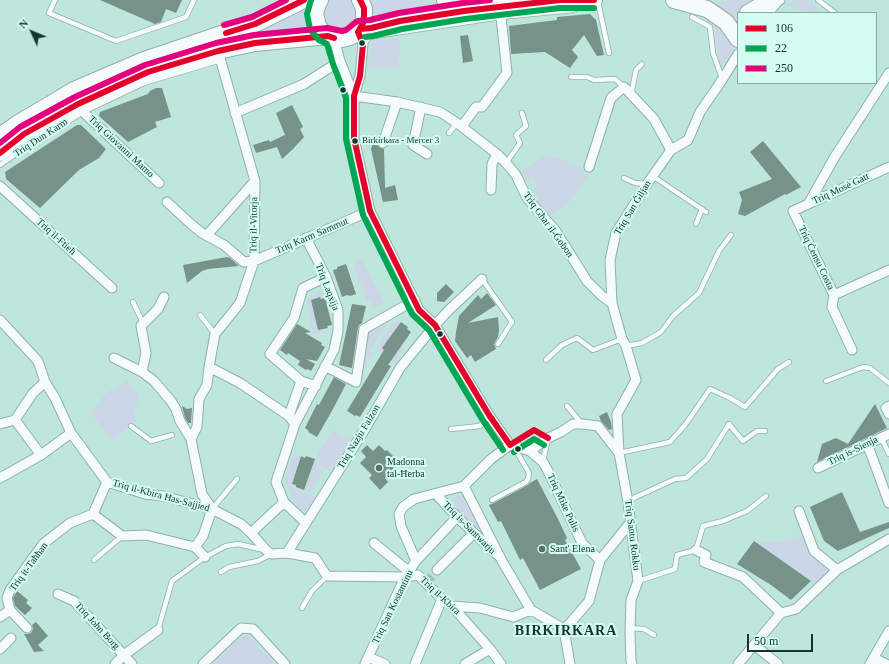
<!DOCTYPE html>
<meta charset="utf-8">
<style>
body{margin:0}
#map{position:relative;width:889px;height:664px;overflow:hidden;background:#bee6dd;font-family:"Times New Roman",serif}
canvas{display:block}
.legend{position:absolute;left:737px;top:12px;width:140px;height:72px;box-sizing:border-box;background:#d3fcf2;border:1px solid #87aca4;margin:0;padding:5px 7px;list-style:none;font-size:12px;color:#16332e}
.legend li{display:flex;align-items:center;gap:8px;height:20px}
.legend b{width:20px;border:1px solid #87aca4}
.north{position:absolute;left:12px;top:12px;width:40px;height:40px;-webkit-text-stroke:3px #d3fcf2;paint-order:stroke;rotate:314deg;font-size:11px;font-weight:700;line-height:16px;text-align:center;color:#16332e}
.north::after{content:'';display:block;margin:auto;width:14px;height:18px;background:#16332e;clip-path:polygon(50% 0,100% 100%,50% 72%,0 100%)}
.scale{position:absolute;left:747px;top:634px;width:66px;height:18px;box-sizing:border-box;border:2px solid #16332e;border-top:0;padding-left:5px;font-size:12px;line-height:14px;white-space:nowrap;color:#16332e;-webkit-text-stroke:3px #d3fcf2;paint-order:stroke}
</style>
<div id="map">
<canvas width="889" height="664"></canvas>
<ul class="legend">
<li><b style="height:5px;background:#e4002b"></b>106</li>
<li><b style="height:5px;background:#00a651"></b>22</li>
<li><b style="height:5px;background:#e5007d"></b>250</li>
</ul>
<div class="north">N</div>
<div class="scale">50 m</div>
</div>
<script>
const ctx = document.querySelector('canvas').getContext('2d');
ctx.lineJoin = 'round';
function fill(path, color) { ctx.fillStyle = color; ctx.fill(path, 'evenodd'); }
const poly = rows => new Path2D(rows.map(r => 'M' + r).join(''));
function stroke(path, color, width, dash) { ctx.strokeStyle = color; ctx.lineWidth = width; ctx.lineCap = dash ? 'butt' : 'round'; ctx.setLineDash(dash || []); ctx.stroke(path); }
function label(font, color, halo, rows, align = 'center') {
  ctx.font = font + ' "Times New Roman",serif'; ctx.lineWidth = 4; ctx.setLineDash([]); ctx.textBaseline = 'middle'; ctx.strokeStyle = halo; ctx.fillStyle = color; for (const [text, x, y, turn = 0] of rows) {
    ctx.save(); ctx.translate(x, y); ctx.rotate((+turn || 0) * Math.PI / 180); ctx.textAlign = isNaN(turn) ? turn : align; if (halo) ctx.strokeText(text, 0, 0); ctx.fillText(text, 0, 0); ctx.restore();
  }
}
fill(poly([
 [329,0,349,0,352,3,355,9,355,14,354,20,350,25,346,28,341,30,336,30,331,28,327,25,324,21,322,11,327,2],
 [365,0,406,0,467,6,368,21],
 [734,0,756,0,738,13,738,33,704,4],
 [798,0,808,0,824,13,802,13,803,11,782,4],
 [310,2,315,31,239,37],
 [717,22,731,43,732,51,721,68,717,50,715,30,715,23],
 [400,38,399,69,368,67,370,45,372,40],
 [546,154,579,166,585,174,588,176,567,205,548,218,535,204,538,197,533,189,537,187,533,178,527,182,522,171],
 [362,260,385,303,374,308,369,299,367,301,353,264],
 [322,289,325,298,321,299,320,297,312,300,318,330,326,330,326,332,320,334,312,334,306,300],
 [393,315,370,351,373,353,360,376,366,330],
 [401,322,382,348,390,354,392,353,395,355,401,347,405,348,395,363,375,350,392,323],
 [127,380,140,397,135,401,138,405,134,411,136,415,132,424,111,441,91,413,106,393],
 [332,430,351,441,333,472,314,461,323,472,310,493,305,491,314,461],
 [293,456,301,456,292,484,296,485,296,487,299,488,298,490,288,487,286,485,285,481],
 [287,487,311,495,311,496,316,497,308,510,300,511],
 [457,495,461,495,487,538,485,540,465,521,451,503],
 [802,535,810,554,830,569,817,584,754,541,783,541],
 [247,634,275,664,212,664,243,635]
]), '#cbd7e7');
fill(poly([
 [100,0,182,0,176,13,166,9,161,22,155,24],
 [590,14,596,20,604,55,597,56,584,35,572,50,578,57,570,68,545,52,511,54,509,26,557,20,557,17],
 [468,35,473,61,463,63,460,36],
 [156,88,162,88,171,117,155,122,157,127,128,142,99,116,100,112,148,94,150,91],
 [292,105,303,127,300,129,304,137,293,149,282,159,277,147,256,153,253,145,269,140,270,142,285,135,276,113],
 [77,125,81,125,106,149,99,158,79,170,40,208,6,179,5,172],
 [374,140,377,141,377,145,379,147,384,149,385,188,395,185,398,200,383,202,371,149],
 [763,141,801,187,786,195,785,194,745,216,738,214,742,200,739,192,772,179,750,152],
 [227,257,230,258,239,266,208,269,202,271,187,283,183,265],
 [346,264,356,294,350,296,347,295,342,297,333,270,337,269,337,267],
 [446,284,454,292,444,302,437,301,437,293],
 [487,293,496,305,468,323,498,317,499,330,498,337,494,344,496,349,475,362,471,355,467,358,455,341,456,332,459,316,478,295,481,299],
 [320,297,321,299,325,298,332,325,327,326,328,328,318,330,311,300],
 [352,304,366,306,362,323,359,325,358,328,352,368,339,365],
 [401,322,408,327,407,329,411,332,388,365,391,366,360,417,356,415,355,416,347,411,384,350,382,348],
 [297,324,311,332,305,333,322,343,321,345,325,347,317,361,306,359,315,364,311,371,307,369,306,370,298,365,300,361,288,353,287,355,280,350],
 [334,377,346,384,333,409,317,437,308,432,309,431,305,428,317,404,319,405],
 [875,404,887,428,817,462,822,444,836,438,848,444],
 [182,406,187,409,192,408,191,423,188,423,185,418],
 [607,412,611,422,612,429,609,430,601,421,599,416],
 [367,445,373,451,379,445,385,451,387,450,393,456,387,461,394,468,385,478,388,482,380,490,369,478,372,475,360,463,366,457,361,451],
 [301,456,305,458,306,456,315,459,304,490,296,487,296,485,292,484],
 [537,479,558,519,567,538,565,540,581,569,540,590,523,558,520,560,501,521,498,522,489,505,494,503,528,485,530,483],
 [842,492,860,532,889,522,889,528,838,551,824,541,810,507],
 [754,541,811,581,791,600,771,585,737,564],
 [17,591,28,600,26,603,32,608,25,615,15,606,13,598],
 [36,622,48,636,38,645,44,651,34,652,24,634,28,634,31,633,33,629,32,625]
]), '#769289');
stroke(poly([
 [426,583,437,570]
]), '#9cc2ba', 9, [9, 4.5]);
const lane = poly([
 [55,0,49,13,116,41,186,17,194,0],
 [818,0,835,13],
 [598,2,609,53],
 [692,17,710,27,713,53,722,78],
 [376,31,381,35,501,17,573,10,583,6],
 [363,44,370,37,381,35],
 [571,77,587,77,594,80,615,79,624,87],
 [631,95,636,70,642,64],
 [449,133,457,123],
 [506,163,520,143,516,135,526,126,522,113],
 [0,165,26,147,83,112,144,83,221,60],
 [624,178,635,183,647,184],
 [657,179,706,212],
 [696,224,702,209],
 [482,279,512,322,498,344],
 [133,302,143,323],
 [200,315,215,334],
 [626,346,642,343,661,332,673,316,699,293,719,251,731,235],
 [546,360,562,345,577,338,593,350,622,339],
 [826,381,863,367,870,368,889,383],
 [567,406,582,424],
 [131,426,151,441,172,435],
 [451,429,480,426,489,415],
 [881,437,889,454],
 [511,444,534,430,548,438,543,461],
 [619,453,670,442,685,425,710,389,730,398,745,407,778,369,789,362],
 [492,500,526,482,528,479,529,473,514,447],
 [628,502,636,497,675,479,686,478,707,459,729,424,743,441,757,431,765,431],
 [212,509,237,479],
 [94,560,122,536],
 [221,572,229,567,258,561,271,554],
 [638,581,675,569,677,555,696,550,703,526,723,521,747,511,766,496],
 [302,608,312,591,327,576],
 [630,628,644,629,654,635],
 [158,630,172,581,205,557,226,546,238,544,264,550]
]);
const street = poly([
 [768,13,778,1,780,0],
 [358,32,363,44,360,76,354,96,354,138,370,211,419,310,435,325,489,415,510,445],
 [334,38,340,61,354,96],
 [354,96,397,102,440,112,457,123,497,154,506,163,516,175,527,198,555,230,587,281,602,296,612,303],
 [421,107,413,145,427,154],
 [83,112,159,183],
 [235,113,304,84,340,61],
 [462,126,476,107,482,107,507,73,501,17],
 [383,143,397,102],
 [589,167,611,98,624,87,654,119,671,150],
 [0,186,112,288],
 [491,190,492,164,497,154],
 [167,202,192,225,202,233,224,245,244,262,254,261,370,211],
 [809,203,834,158,889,73],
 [207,235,255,181],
 [306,238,326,277,338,310,338,331,334,350,295,424,276,482,284,502,306,523],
 [834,295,889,270],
 [0,320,38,361,45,382,55,398,71,433,107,482],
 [852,350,832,307,834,295,793,211,889,167],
 [114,358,142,372,154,381,171,401,176,409,180,421,191,439],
 [325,366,356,382,364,329,415,300],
 [209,367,240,383,289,416,295,424],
 [142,372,146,353,141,326,158,309,164,297],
 [316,386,301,381,270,354,294,318,303,288,326,277],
 [889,406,886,408,889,414],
 [289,416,301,381],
 [15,420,41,455],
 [0,424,15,420,33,393,45,382],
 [510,445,530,451,543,462,548,471,582,543,600,560],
 [867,445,871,454,889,503],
 [530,451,548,438,561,432,573,424,582,424,598,426,619,453],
 [818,468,889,434],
 [0,478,41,455,71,433],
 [107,482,145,494,163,496,212,509,241,524,251,533,266,550,271,554,287,553,315,558,327,576,405,577,418,575,442,599,452,606,490,649,501,664],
 [464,486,502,561,531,610,564,629],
 [436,494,457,517,474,533,496,554],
 [212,509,202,494,191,439,197,427,199,399,207,385,209,367,215,334,240,303,254,261,255,181,218,51],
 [799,511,814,551,837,570],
 [93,514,122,536,146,535,195,547,205,557],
 [251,533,284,502],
 [374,543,402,566,409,571],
 [195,547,203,536,212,509],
 [696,550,706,555,704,562,743,577,781,613],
 [287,553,365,429,400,368,435,325,449,310,482,279],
 [416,561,401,526,399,514,403,507,414,499,464,486,491,459,510,445],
 [437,570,470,537],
 [58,594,74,601,132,664],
 [452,606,480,608,513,617,531,610],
 [10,610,27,628],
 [0,617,10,610,7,598,10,590,43,544,70,523,93,514,107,482],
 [564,629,572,621,589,601,600,560,630,523],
 [564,629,570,664],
 [754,645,778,664],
 [0,649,11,638],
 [368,657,385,664],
 [874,658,886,664],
 [115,664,124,655,158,630],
 [203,664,241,628,253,629,285,664],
 [365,664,405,577,416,561,457,517],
 [415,664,442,599],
 [465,664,490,649],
 [632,664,631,661,630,632,631,600,638,581,628,502,619,453,617,414,636,380,626,346,622,339,612,303,610,260,616,233,647,184,671,150,688,140,700,112,722,80,738,54],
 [738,664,781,613,796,609,837,570,889,539],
 [870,664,889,631]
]);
const highway = poly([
 [320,0,317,6,315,14,318,26,321,30,328,36,334,38,342,39,350,37,354,34,360,29,363,23,364,16,364,8,360,0],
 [445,0,463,2,477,0],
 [674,0,707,9,726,22,738,39],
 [748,13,770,0],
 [360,29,371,28,400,21,464,11,560,0,594,0],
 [0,136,17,124,76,89,144,60,233,30,255,24,304,0],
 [0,153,24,134,78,104,148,72,218,51,255,43,328,36]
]);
stroke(lane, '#90b0a9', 6);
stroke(street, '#90b0a9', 11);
stroke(highway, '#90b0a9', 18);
stroke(lane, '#f5fbfa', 4.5);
stroke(street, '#f5fbfa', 9);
stroke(highway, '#f5fbfa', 16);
stroke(poly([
 [358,32,363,44,360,76,354,96,354,138,370,211,419,310,435,325,489,415,510,445],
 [358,32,360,29,371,28,400,21,464,11,560,0,594,0],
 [358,32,363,23,364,16,364,8,360,0],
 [226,33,255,24,304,0],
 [0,153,24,134,78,104,148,72,218,51,255,43,328,36,334,38],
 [510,445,534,430,548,438]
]), '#e4002b', 6);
stroke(poly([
 [311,0,307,14,310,29,319,40,327,44,333,64,346,98,346,139,363,215,412,314,429,330,482,419,503,450],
 [365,37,373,36,402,29,465,19,560,8,594,8],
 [514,452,534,439,544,445]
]), '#00a651', 6);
stroke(poly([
 [224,25,252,17,286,0],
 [0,143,20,127,75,97,145,65,216,43,254,35,327,28,342,31,346,30,356,22,358,21,370,20,399,13,463,3,490,0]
]), '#e5007d', 6);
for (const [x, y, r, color] of [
 [362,43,3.5,"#16332e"],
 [343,90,3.5,"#16332e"],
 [355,141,3.5,"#16332e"],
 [440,334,3.5,"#16332e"],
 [518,449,3.5,"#16332e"],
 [379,468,4,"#51726b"],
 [542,549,4,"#51726b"]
]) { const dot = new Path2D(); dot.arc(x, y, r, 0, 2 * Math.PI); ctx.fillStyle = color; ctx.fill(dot); stroke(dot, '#d3fcf2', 1.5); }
label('9px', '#16332e', '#d3fcf2', [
 ["Birkirkara - Mercer 3",362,141]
], 'left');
label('10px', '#16332e', '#d3fcf2', [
 ["Triq Dun Karm",41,138,-33],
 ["Triq Giovanni Mamo",121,147,43],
 ["Triq Mosè Gatt",841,189,-25],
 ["Triq San Ġiljan",633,208,-59],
 ["Triq il-Vitorja",254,225,-89],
 ["Triq Għar il-Ġobon",548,225,54],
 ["Triq Karm Sammut",312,236,-23],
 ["Triq il-Ftieħ",56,237,42],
 ["Triq Ċensu Costa",816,258,64],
 ["Triq Laqxija",327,287,69],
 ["Triq Nazju Falzon",359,437,-59],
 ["Triq is-Sienja",853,451,-26],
 ["Triq il-Kbira Ħas-Sajjied",161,496,15],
 ["Triq Mike Pulis",563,503,65],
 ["Triq is-Santwarju",469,528,45],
 ["Triq Santu Rokku",632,535,83],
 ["Triq it-Taħħan",29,567,-54],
 ["Triq il-Kbira",440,596,43],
 ["Triq San Kostantinu",393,607,-64],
 ["Triq John Borg",97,626,47]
]);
label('10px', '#16332e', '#d3fcf2', [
 ["Madonna",387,462],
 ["tal-Ħerba",387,474],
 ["Sant' Elena",550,549]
], 'left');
ctx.letterSpacing = '1px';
label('bold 14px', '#16332e', '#d3fcf2', [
 ["BIRKIRKARA",566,631]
]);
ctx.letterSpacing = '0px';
</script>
